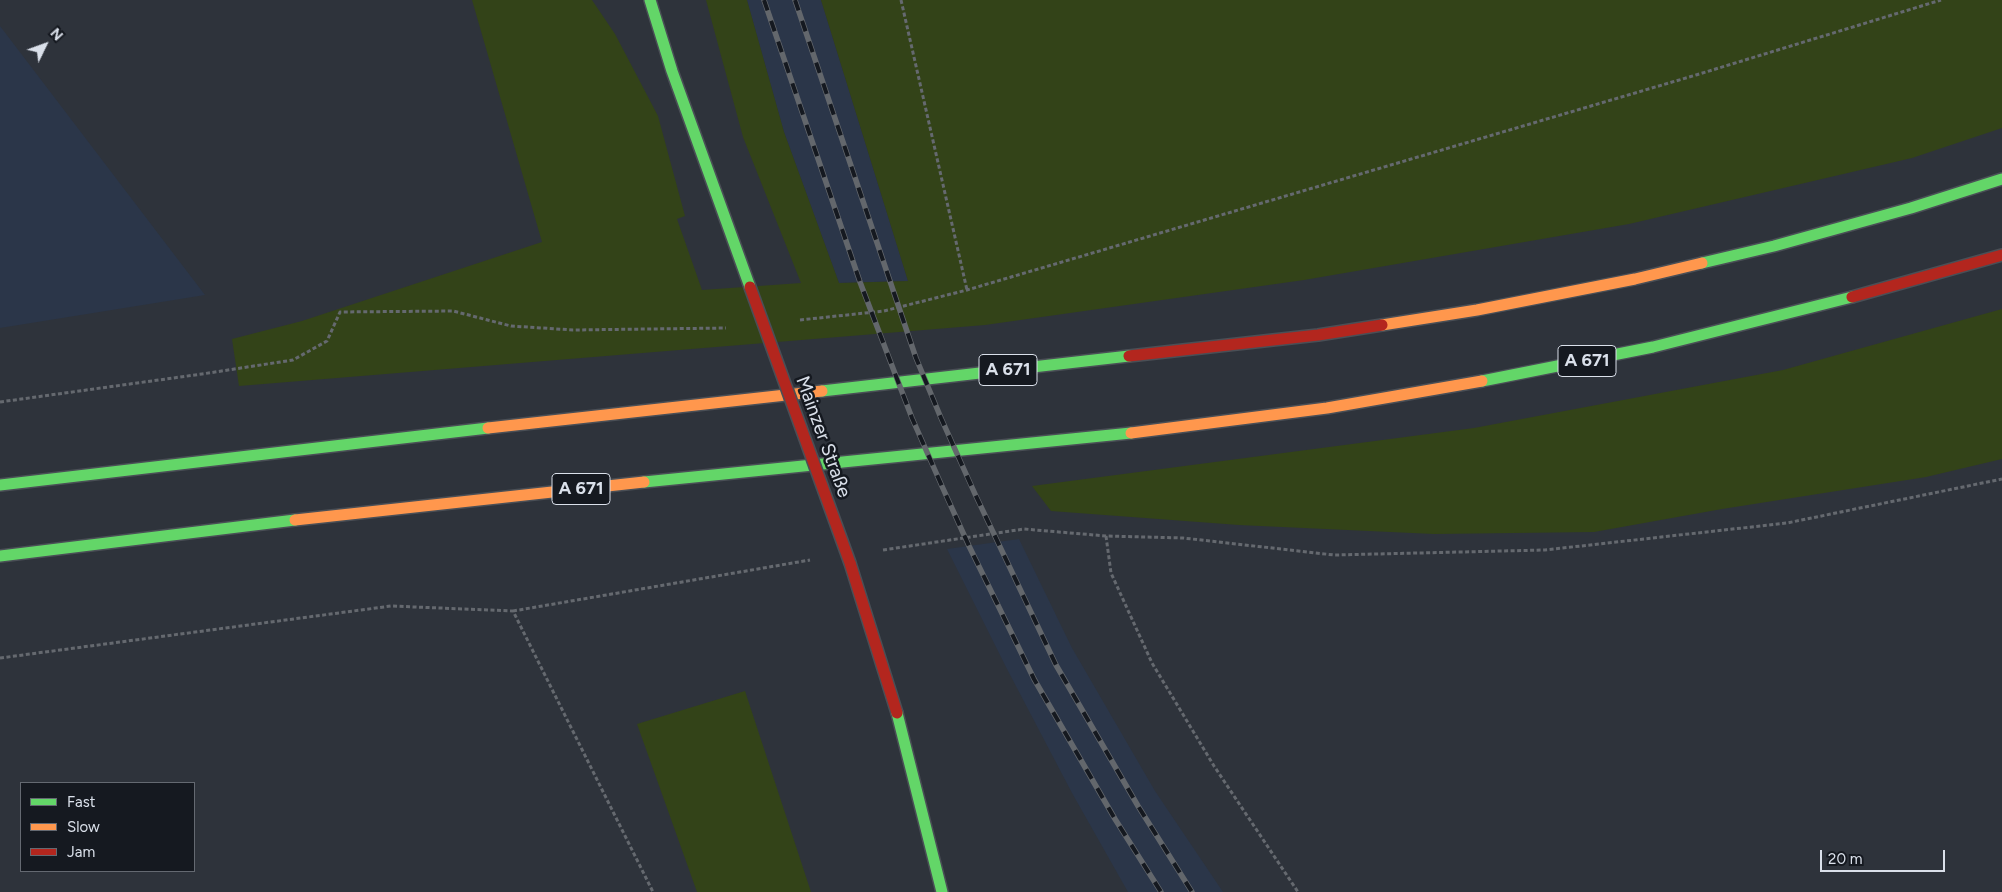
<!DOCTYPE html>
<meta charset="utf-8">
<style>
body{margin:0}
#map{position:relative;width:2002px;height:892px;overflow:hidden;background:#2e333b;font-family:Figtree,sans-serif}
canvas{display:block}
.legend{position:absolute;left:20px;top:782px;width:175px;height:90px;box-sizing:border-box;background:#151920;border:1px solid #646971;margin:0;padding:6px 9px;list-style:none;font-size:15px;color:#dae0ea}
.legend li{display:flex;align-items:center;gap:10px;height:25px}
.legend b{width:25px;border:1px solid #646971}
.north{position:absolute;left:20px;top:20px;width:50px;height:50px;-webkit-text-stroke:4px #151920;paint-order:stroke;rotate:48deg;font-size:14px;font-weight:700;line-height:20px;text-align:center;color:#dae0ea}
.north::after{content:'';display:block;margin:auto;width:18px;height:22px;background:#dae0ea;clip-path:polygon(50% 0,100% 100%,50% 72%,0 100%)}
.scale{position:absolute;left:1820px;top:850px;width:125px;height:22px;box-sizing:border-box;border:2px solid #dae0ea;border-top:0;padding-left:6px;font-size:15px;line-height:18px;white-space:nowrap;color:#dae0ea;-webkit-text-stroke:4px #151920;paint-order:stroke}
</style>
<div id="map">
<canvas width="2002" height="892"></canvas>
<ul class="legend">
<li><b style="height:6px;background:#63d668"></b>Fast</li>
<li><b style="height:6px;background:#ff974d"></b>Slow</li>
<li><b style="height:6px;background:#b3261e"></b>Jam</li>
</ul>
<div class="north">N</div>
<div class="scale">20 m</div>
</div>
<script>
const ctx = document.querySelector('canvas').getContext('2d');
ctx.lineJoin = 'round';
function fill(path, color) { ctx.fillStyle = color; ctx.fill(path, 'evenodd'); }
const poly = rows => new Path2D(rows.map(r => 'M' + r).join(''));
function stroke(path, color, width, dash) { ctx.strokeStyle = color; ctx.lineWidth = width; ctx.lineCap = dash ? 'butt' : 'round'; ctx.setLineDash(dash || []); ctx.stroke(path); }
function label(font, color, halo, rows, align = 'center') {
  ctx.font = font + ' Figtree,sans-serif'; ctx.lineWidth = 5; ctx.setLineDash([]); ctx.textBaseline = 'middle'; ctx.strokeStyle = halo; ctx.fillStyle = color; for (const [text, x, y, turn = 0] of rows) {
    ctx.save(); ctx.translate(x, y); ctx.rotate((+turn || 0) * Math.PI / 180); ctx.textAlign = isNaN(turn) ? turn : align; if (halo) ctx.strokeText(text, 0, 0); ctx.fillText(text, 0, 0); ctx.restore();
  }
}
fill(poly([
 [747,0,821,0,908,281,839,283,784,132],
 [0,26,205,295,0,328],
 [1019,539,1072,648,1155,791,1223,892,1128,892,1072,793,1007,669,947,549]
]), '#2b3649');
fill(poly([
 [472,0,592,0,615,34,658,116,685,216,677,219,702,290,801,283,743,137,706,0,747,0,784,132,839,283,908,281,821,0,2002,0,2002,128,1912,158,1629,224,1304,280,985,325,239,386,232,339,302,321,542,242],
 [2002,309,2002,459,1926,477,1722,509,1594,532,1434,534,1239,525,1051,511,1032,486,1474,428,1783,370],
 [745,691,811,892,697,892,637,724]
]), '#334318');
const fast = poly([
 [650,0,672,71,750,287],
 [1702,263,1774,246,1911,208,2002,179],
 [1482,381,1653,347,1852,297],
 [822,391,1129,356],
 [644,482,1131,433],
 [0,485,488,428],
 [0,556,295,520],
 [897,713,942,892]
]);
const slow = poly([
 [1382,325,1477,310,1635,279,1702,263],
 [488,428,822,391],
 [1131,433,1327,408,1482,381],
 [295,520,644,482]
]);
const jam = poly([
 [1852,297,2002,255],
 [1129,356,1318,335,1382,325],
 [850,563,897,713]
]);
stroke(fast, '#4a4f56', 14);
stroke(slow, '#4a4f56', 14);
stroke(jam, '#4a4f56', 14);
stroke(poly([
 [901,0,967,290],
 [800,320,884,311,967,290,1696,75,1941,0],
 [0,402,202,374,293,360,327,341,340,312,453,311,511,326,573,330,726,328],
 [1106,536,1111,573,1152,663,1214,766,1298,892],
 [883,550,1024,529,1106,536,1183,538,1334,555,1545,550,1787,523,2002,479],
 [513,611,810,560],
 [0,658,391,606,513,611,653,892]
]), '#65696f', 3, [4, 2.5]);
stroke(fast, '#63d668', 11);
stroke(slow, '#ff974d', 11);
stroke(jam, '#b3261e', 11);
const rail = poly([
 [764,0,860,282,912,418,941,484,969,546,1034,679,1115,819,1161,892],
 [795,0,916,358,941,418,975,494,1056,665,1138,806,1192,892]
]);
stroke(rail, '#63676c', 5.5);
stroke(rail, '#151920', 4, [11]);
const jamBridge = poly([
 [750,287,850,563]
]);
stroke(jamBridge, '#4a4f56', 14, []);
stroke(jamBridge, '#b3261e', 11);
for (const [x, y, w] of [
 [1587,361,58],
 [1008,370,58],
 [581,489,58]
]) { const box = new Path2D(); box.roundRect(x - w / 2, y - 15.5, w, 31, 4); ctx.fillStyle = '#151920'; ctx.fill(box); stroke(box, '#dae0ea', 1); }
label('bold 18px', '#dae0ea', null, [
 ["A 671",1587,361],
 ["A 671",1008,370],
 ["A 671",581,489]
]);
label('19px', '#dae0ea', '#151920', [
 ["Mainzer Straße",823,437,70]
]);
</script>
